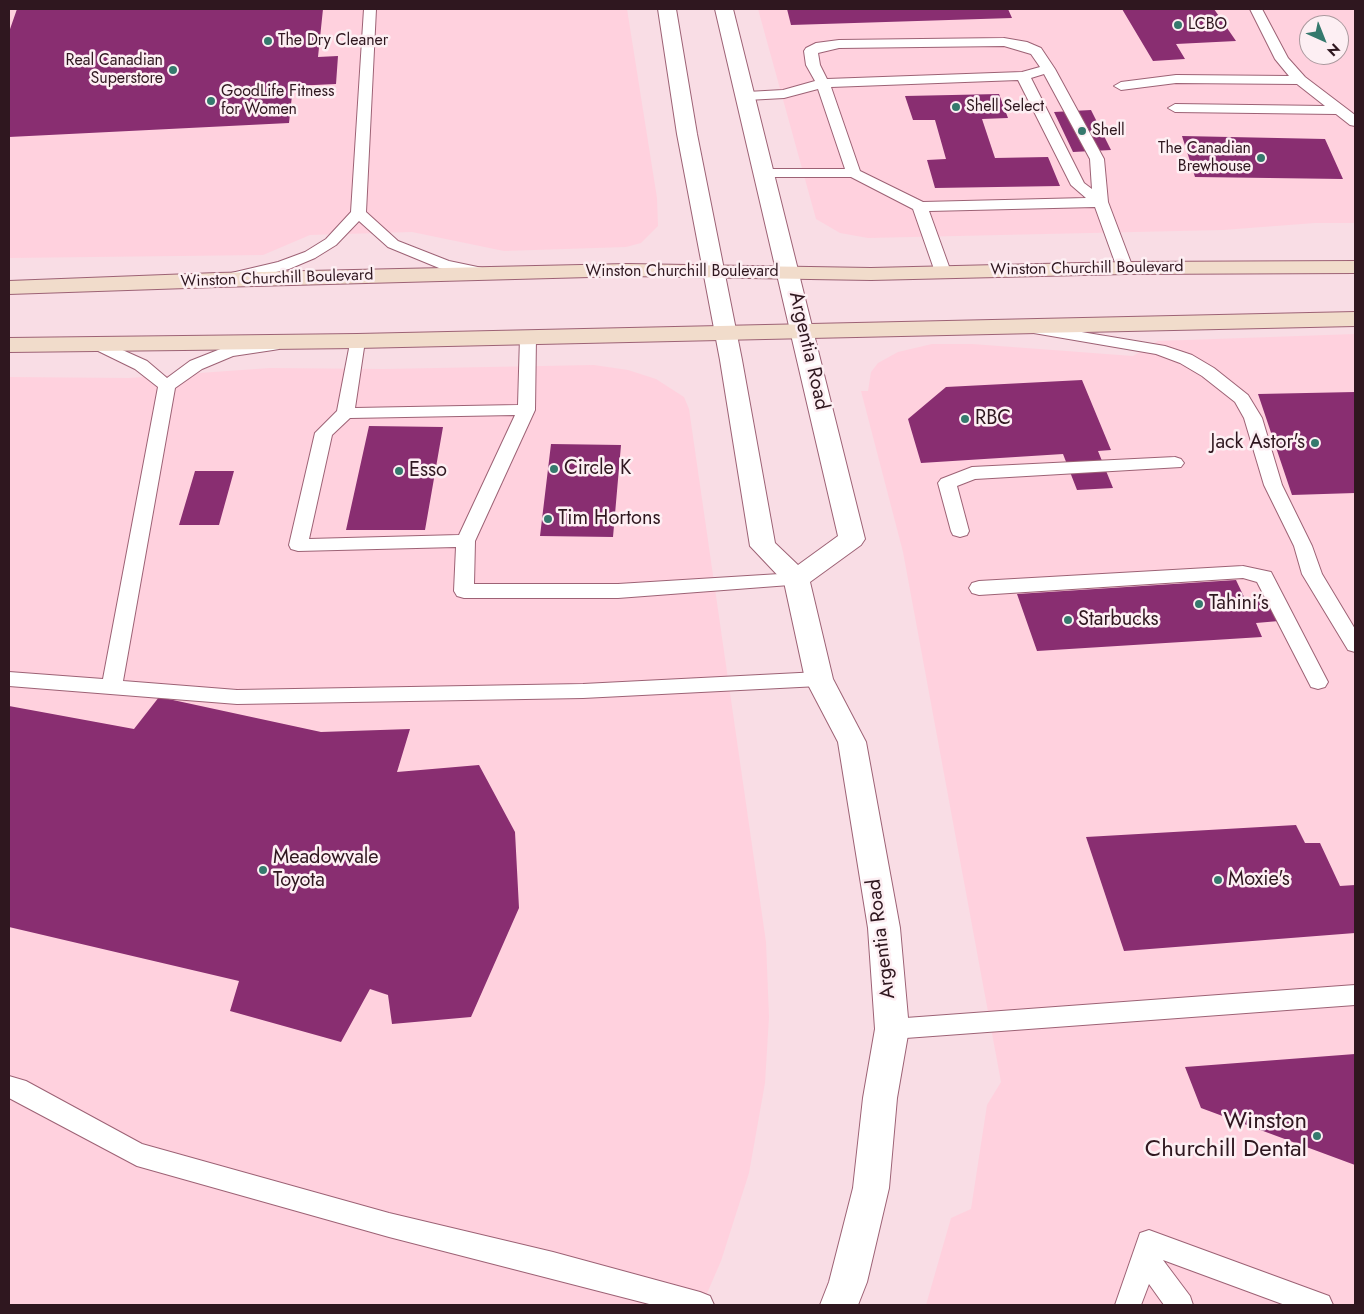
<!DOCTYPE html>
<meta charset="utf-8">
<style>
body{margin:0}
#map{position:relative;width:1364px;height:1314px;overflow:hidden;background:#f9dde5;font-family:Jost,sans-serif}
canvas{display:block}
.frame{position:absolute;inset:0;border:10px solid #2f171f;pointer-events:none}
.north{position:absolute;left:1299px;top:15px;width:50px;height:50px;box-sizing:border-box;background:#fdeff3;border:1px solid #ab999e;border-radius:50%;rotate:136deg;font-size:14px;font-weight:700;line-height:20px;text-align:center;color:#2f171f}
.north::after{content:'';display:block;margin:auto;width:18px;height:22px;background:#35796d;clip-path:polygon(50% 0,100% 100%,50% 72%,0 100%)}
</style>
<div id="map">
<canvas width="1364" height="1314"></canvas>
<div class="frame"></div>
<div class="north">N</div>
</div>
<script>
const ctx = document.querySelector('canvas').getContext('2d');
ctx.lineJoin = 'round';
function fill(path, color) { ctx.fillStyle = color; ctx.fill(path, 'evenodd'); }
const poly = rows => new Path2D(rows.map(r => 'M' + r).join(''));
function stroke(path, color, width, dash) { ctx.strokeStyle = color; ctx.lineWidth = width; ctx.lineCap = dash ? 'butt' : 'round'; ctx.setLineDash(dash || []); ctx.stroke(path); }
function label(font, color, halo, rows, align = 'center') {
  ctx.font = font + ' Jost,sans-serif'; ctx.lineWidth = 5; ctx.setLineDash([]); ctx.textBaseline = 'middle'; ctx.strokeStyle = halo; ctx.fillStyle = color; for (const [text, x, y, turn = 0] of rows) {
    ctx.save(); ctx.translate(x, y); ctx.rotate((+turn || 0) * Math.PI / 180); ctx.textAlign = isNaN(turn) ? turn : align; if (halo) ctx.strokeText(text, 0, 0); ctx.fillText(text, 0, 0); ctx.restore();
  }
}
fill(poly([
 [9,9,627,9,657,198,658,226,641,243,626,247,504,251,412,232,310,235,263,255,9,258],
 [758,9,1355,9,1355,223,1315,223,1223,230,868,238,840,233,816,219],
 [1309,25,1339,25,1339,55,1309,55],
 [1355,334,1355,1305,926,1305,951,1218,971,1209,987,1105,1001,1082,903,552,861,391,868,391,871,372,878,363,898,352,932,344,972,344,1133,356,1158,341],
 [594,365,628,370,656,379,684,397,689,409,766,942,769,1017,765,1083,749,1173,721,1261,702,1305,9,1305,9,377,129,378,270,368,384,369]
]), '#ffd1de');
fill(poly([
 [17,9,323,9,318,57,338,56,336,84,293,86,289,123,9,137,9,32],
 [787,9,1008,9,1012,18,791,25],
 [1122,9,1214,9,1236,41,1176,44,1185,59,1153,61],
 [999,94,1008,118,982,119,995,158,1048,157,1060,186,935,188,927,160,946,159,935,120,913,120,905,96],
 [1091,110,1111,150,1073,152,1054,112],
 [1182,136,1325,139,1343,179,1195,177],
 [1082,380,1111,450,1098,451,1113,488,1077,490,1063,454,921,463,908,419,946,387],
 [1355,392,1355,493,1292,495,1258,394],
 [369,426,443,427,425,530,346,530],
 [551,444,621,445,613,537,540,536],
 [195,471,234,471,219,525,179,525],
 [1236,580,1245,599,1268,599,1279,621,1256,623,1262,637,1037,651,1017,594],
 [159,697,321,732,410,729,397,772,479,765,515,832,519,908,471,1017,392,1024,388,995,370,989,341,1042,230,1011,239,981,9,927,9,706,134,729],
 [1296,825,1305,843,1320,843,1340,886,1355,885,1355,933,1124,951,1086,837],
 [1355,1054,1355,1165,1201,1108,1185,1067]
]), '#892e71');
const service = poly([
 [364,9,376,9,366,212,398,241,449,261,492,270,494,273,486,278,439,268,388,247,359,221,336,245,315,258,289,269,233,282,227,280,225,277,227,274,278,262,305,252,326,239,351,212,364,9],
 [1250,9,1262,9,1288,58,1305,77,1355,115,1355,126,1350,125,1336,114,1175,112,1168,108,1175,104,1325,106,1297,84,1176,83,1121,90,1114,86,1121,82,1176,75,1289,76,1275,59,1250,9],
 [1004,38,1027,42,1041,48,1055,69,1104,159,1108,202,1133,268,1131,271,1125,273,1117,268,1095,207,929,211,951,272,943,277,935,272,913,209,851,177,765,177,758,173,765,169,845,169,818,89,784,98,747,100,740,96,747,92,783,90,815,81,806,65,804,51,806,48,816,43,839,40,1004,38],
 [1004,46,1031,54,1040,67,1022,72,827,79,820,65,818,53,839,48,1004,46],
 [1044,74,1090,159,1092,189,1084,183,1031,78,1044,74],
 [1018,80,1071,185,1086,198,923,202,860,171,831,87,1018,80],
 [1028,323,1165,346,1192,355,1214,368,1248,395,1262,418,1282,485,1312,546,1322,574,1355,629,1355,652,1348,650,1302,574,1294,546,1264,485,1244,418,1235,402,1202,376,1180,363,1156,354,1022,331,1020,328,1028,323],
 [528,332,534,334,536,337,535,410,475,541,474,584,618,584,796,573,803,574,806,579,803,584,618,598,464,598,457,596,454,591,456,547,298,551,291,549,289,545,315,433,337,411,351,338,363,338,365,341,355,408,518,405,520,337,522,334,528,332],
 [515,415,459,535,309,539,332,435,350,418,515,415],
 [98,339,147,361,167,378,190,361,223,348,273,340,279,341,281,345,279,349,273,350,233,356,202,369,175,388,123,681,237,690,583,684,819,672,826,674,829,679,826,684,819,686,583,698,237,704,9,686,9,672,103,679,158,387,135,369,92,348,90,344,92,340,98,339],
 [1175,457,1181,459,1184,463,1181,467,975,479,957,486,969,531,967,535,960,537,953,535,951,531,938,483,941,479,972,467,1175,457],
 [1243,566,1271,572,1328,682,1325,687,1318,689,1311,687,1257,582,1243,578,979,595,972,593,969,588,972,583,979,581,1243,566],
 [1355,985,1355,1005,892,1039,883,1036,880,1029,883,1022,892,1019,1355,985],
 [9,1076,26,1081,142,1144,389,1213,553,1252,700,1292,710,1296,714,1305,653,1305,389,1237,137,1166,9,1098,9,1076],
 [1149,1230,1329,1296,1333,1305,1285,1305,1163,1260,1190,1296,1193,1305,1164,1305,1149,1284,1141,1305,1115,1305,1140,1233,1149,1230]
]);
const tertiary = poly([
 [658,9,676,9,697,134,742,360,775,543,798,565,838,536,715,9,733,9,865,539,861,545,810,582,833,679,866,742,900,928,909,1029,897,1098,889,1188,867,1282,858,1305,820,1305,829,1282,853,1188,863,1098,875,1029,868,928,838,742,805,679,784,582,750,546,720,360,677,134,658,9]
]);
const secondary = poly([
 [1355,261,1355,273,1125,274,871,280,627,276,217,287,9,294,9,281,217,273,627,264,871,268,1125,262,1355,261],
 [1355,312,1355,326,357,348,9,352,9,338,357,334,1355,312]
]);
stroke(service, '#9d6275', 2);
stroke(tertiary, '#9d6275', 2);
stroke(secondary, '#9d6275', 2);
fill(service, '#fff');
fill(tertiary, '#fff');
fill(secondary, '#f1dccb');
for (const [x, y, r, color] of [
 [1178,25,5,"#35796d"],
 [268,41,5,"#35796d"],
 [173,70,5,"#35796d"],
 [211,101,5,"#35796d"],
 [956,107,5,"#35796d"],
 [1082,131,5,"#35796d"],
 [1261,158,5,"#35796d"],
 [965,419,5,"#35796d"],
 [1315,443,5,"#35796d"],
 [554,469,5,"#35796d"],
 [399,471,5,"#35796d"],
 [548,519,5,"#35796d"],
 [1199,604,5,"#35796d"],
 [1068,620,5,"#35796d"],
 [263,870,5,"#35796d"],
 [1218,880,5,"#35796d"],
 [1317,1136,5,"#35796d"]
]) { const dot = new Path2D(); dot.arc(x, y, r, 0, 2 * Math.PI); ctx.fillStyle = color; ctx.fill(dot); stroke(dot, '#fdeff3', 2); }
label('16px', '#2f171f', '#fdeff3', [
 ["LCBO",1188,25],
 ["The Dry Cleaner",278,41],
 ["Real Canadian",163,61,"right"],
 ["Superstore",163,79,"right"],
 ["GoodLife Fitness",221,92],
 ["for Women",221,110],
 ["Shell Select",966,107],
 ["Shell",1092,131],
 ["The Canadian",1251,149,"right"],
 ["Brewhouse",1251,167,"right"]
], 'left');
label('16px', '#2f171f', '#fdeff3', [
 ["Winston Churchill Boulevard",1087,269,-1],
 ["Winston Churchill Boulevard",682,272],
 ["Winston Churchill Boulevard",277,279,-2]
]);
label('20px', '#2f171f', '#fdeff3', [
 ["Argentia Road",808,351,77],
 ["Argentia Road",882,939,-97]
]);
label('20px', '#2f171f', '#fdeff3', [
 ["RBC",975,419],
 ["Jack Astor's",1305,443,"right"],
 ["Circle K",564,469],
 ["Esso",409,471],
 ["Tim Hortons",558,519],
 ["Tahini’s",1209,604],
 ["Starbucks",1078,620],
 ["Meadowvale",273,858],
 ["Toyota",273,881],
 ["Moxie's",1228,880]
], 'left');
label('24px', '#2f171f', '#fdeff3', [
 ["Winston",1307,1122],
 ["Churchill Dental",1307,1150]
], 'right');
</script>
